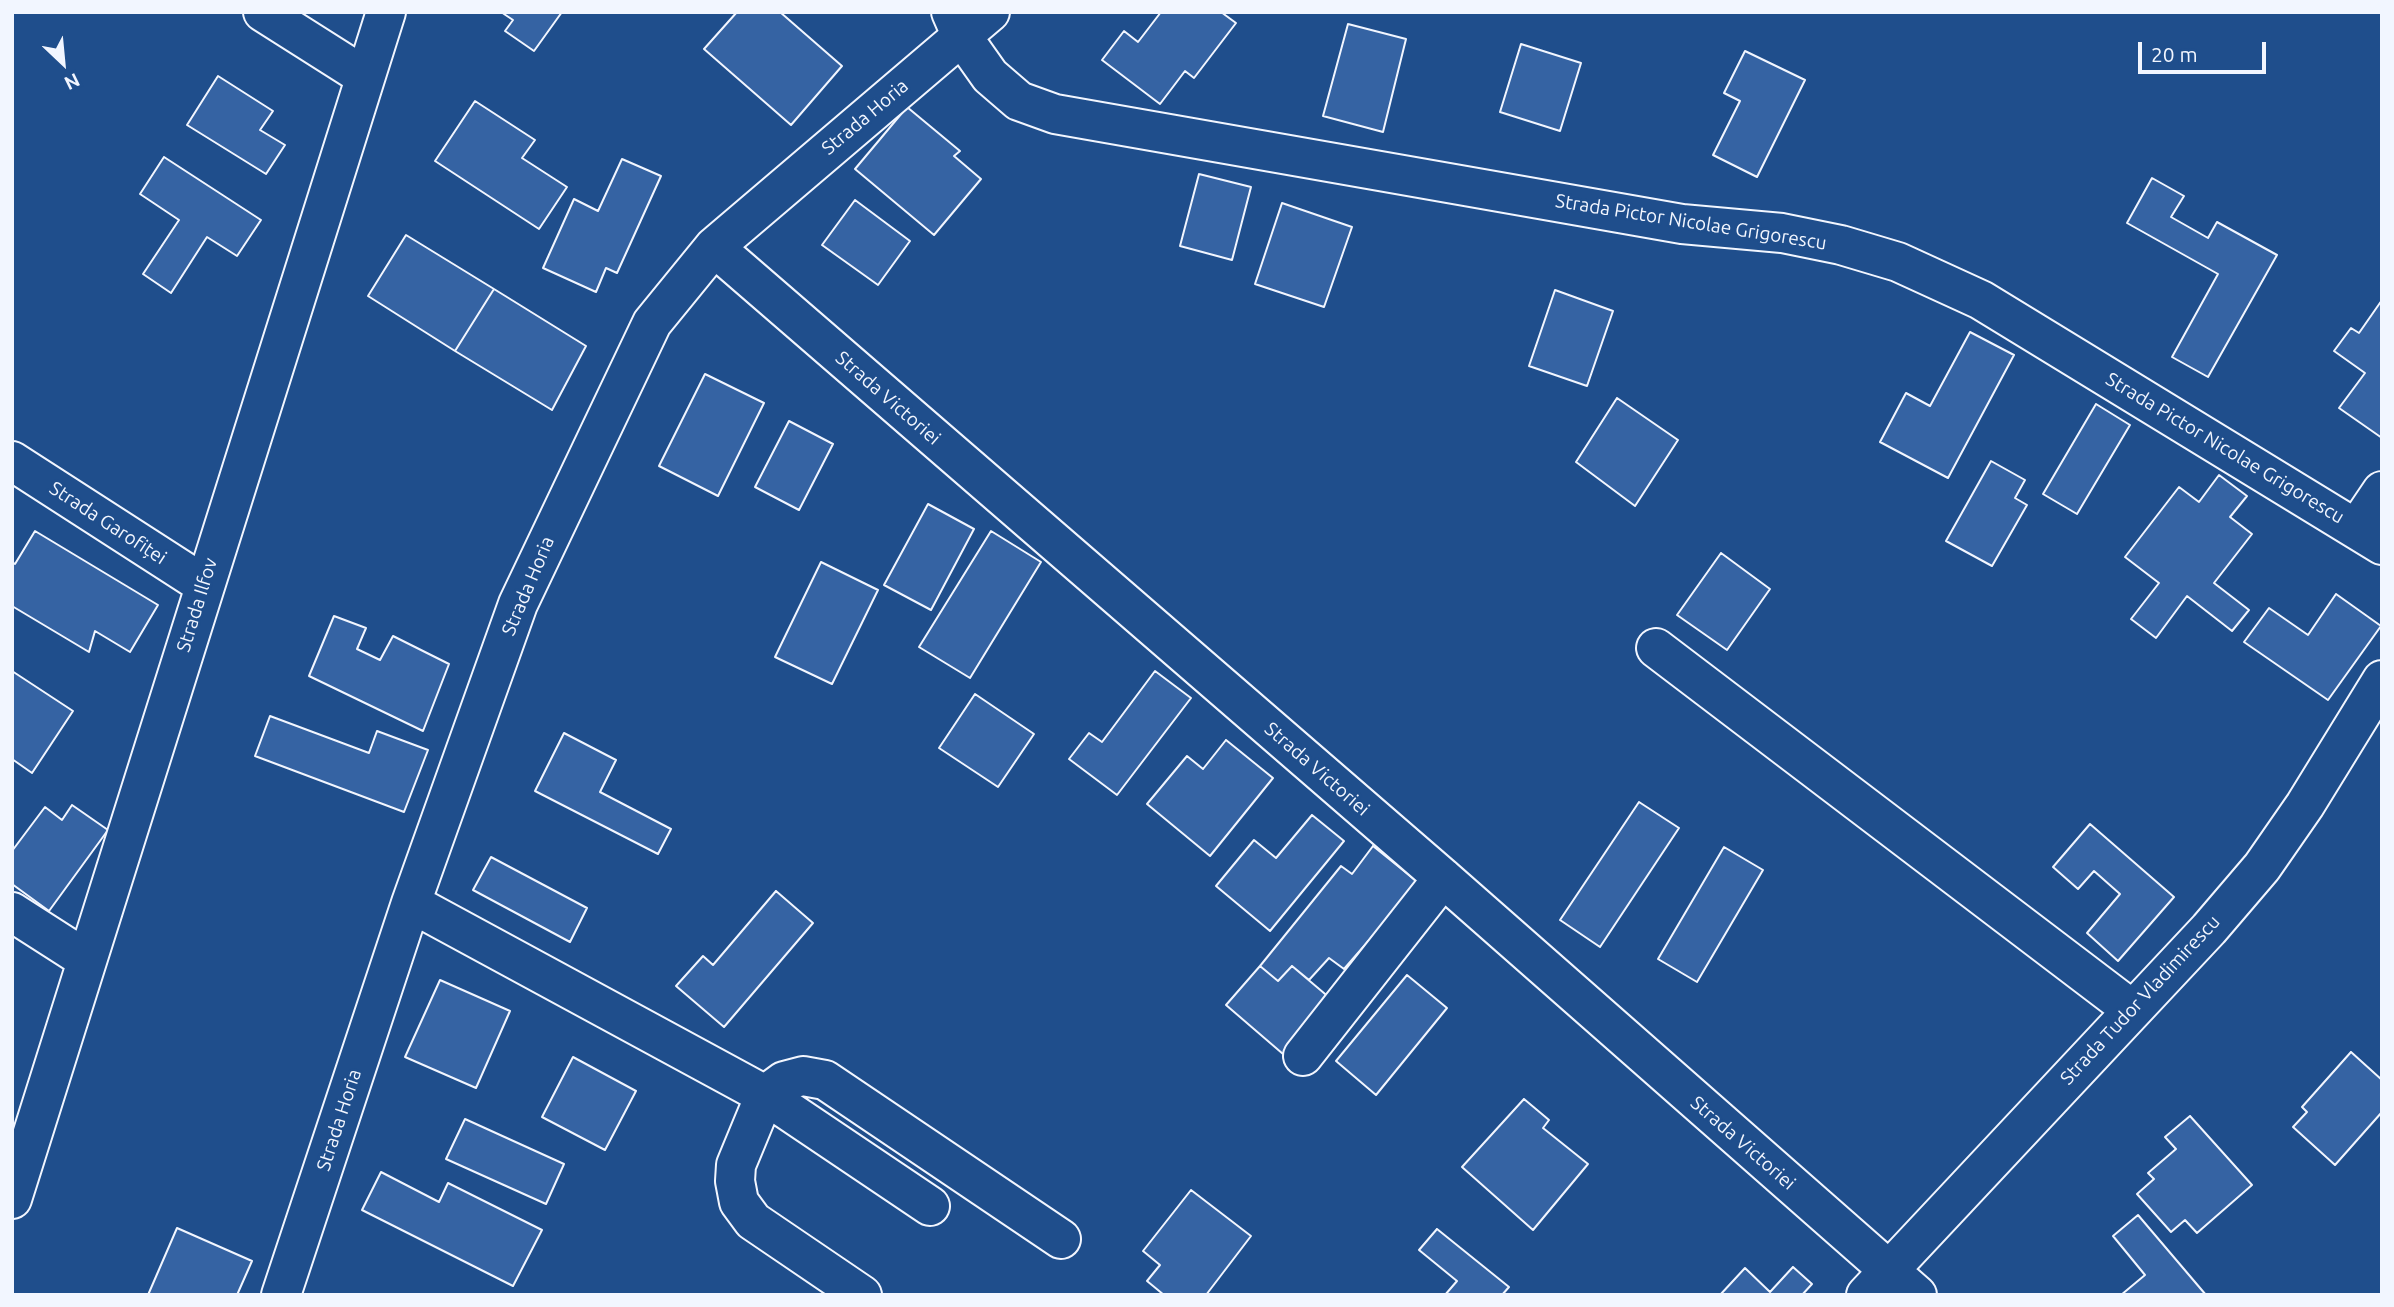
<!DOCTYPE html>
<meta charset="utf-8">
<style>
body{margin:0}
#map{position:relative;width:2394px;height:1307px;overflow:hidden;background:#1f4e8c;font-family:Ubuntu,sans-serif}
canvas{display:block}
.frame{position:absolute;inset:0;border:14px solid #f2f6ff;pointer-events:none}
.north{position:absolute;left:28px;top:28px;width:70px;height:70px;-webkit-text-stroke:5px #1f4e8c;paint-order:stroke;rotate:154deg;font-size:19px;font-weight:700;line-height:28px;text-align:center;color:#f2f6ff}
.north::after{content:'';display:block;margin:auto;width:24px;height:32px;background:#f2f6ff;clip-path:polygon(50% 0,100% 100%,50% 72%,0 100%)}
.scale{position:absolute;left:2138px;top:42px;width:128px;height:32px;box-sizing:border-box;border:4px solid #f2f6ff;border-top:0;padding-left:9px;font-size:21px;line-height:24px;white-space:nowrap;color:#f2f6ff;-webkit-text-stroke:5px #1f4e8c;paint-order:stroke}
</style>
<div id="map">
<canvas width="2394" height="1307"></canvas>
<div class="frame"></div>
<div class="north">N</div>
<div class="scale">20 m</div>
</div>
<script>
const ctx = document.querySelector('canvas').getContext('2d');
ctx.lineJoin = 'round';
function fill(path, color) { ctx.fillStyle = color; ctx.fill(path, 'evenodd'); }
const poly = rows => new Path2D(rows.map(r => 'M' + r).join(''));
function stroke(path, color, width, dash) { ctx.strokeStyle = color; ctx.lineWidth = width; ctx.lineCap = dash ? 'butt' : 'round'; ctx.setLineDash(dash || []); ctx.stroke(path); }
function label(font, color, halo, rows, align = 'center') {
  ctx.font = font + ' Ubuntu,sans-serif'; ctx.lineWidth = 5; ctx.setLineDash([]); ctx.textBaseline = 'middle'; ctx.strokeStyle = halo; ctx.fillStyle = color; for (const [text, x, y, turn = 0] of rows) {
    ctx.save(); ctx.translate(x, y); ctx.rotate((+turn || 0) * Math.PI / 180); ctx.textAlign = isNaN(turn) ? turn : align; if (halo) ctx.strokeText(text, 0, 0); ctx.fillText(text, 0, 0); ctx.restore();
  }
}
const building = poly([
 [501,12,562,12,534,51,505,31,513,20,501,12],
 [737,12,780,12,842,66,791,125,704,49,737,12],
 [1161,12,1221,12,1236,23,1194,78,1185,71,1160,104,1102,60,1124,31,1138,42,1161,12],
 [1348,24,1406,39,1383,132,1323,116,1348,24],
 [1521,44,1581,63,1560,131,1500,112,1521,44],
 [1745,51,1805,80,1757,177,1713,155,1740,101,1724,93,1745,51],
 [218,76,273,111,260,130,285,145,266,174,187,125,218,76],
 [475,101,535,140,522,158,567,187,539,229,435,161,475,101],
 [907,107,960,151,954,156,981,179,934,235,855,169,907,107],
 [164,157,261,220,237,256,207,237,171,293,143,274,179,220,140,194,164,157],
 [622,159,661,176,617,273,606,268,596,292,543,268,574,199,598,211,622,159],
 [1199,174,1251,187,1232,260,1180,246,1199,174],
 [2152,178,2184,196,2171,217,2208,238,2217,222,2277,255,2208,377,2172,357,2218,274,2127,223,2152,178],
 [855,200,910,241,878,285,822,245,855,200],
 [1282,203,1352,227,1324,307,1255,284,1282,203],
 [406,235,494,289,455,351,368,296,406,235],
 [494,289,586,346,552,410,455,351,494,289],
 [1555,290,1613,311,1587,386,1529,366,1555,290],
 [2382,300,2382,438,2339,408,2365,373,2334,351,2351,328,2359,333,2382,300],
 [1970,332,2014,355,1948,478,1880,442,1906,393,1930,406,1970,332],
 [705,374,764,403,718,496,659,466,705,374],
 [1617,398,1678,440,1635,506,1576,462,1617,398],
 [2096,404,2130,425,2077,514,2043,494,2096,404],
 [789,421,833,444,799,510,755,487,789,421],
 [1991,461,2025,480,2015,498,2027,505,1992,566,1946,541,1991,461],
 [2219,475,2247,496,2230,517,2252,534,2214,583,2249,610,2232,631,2187,596,2156,638,2131,619,2159,583,2125,557,2179,487,2199,502,2219,475],
 [928,504,974,529,931,610,884,585,928,504],
 [35,531,158,605,130,652,95,631,89,652,12,606,12,562,15,564,35,531],
 [991,531,1041,562,970,678,919,647,991,531],
 [1721,553,1770,589,1727,650,1677,615,1721,553],
 [821,562,878,590,832,684,775,657,821,562],
 [2336,594,2381,626,2328,700,2244,642,2269,608,2308,635,2336,594],
 [334,616,366,628,357,649,380,660,393,636,449,664,423,731,309,676,334,616],
 [12,671,73,711,32,773,12,759,12,671],
 [1155,671,1191,698,1117,795,1069,759,1089,733,1102,742,1155,671],
 [975,694,1034,734,998,787,939,748,975,694],
 [270,716,369,753,377,731,428,750,404,812,255,756,270,716],
 [564,733,616,760,600,792,671,829,658,854,535,791,564,733],
 [1226,740,1273,778,1210,856,1147,804,1187,756,1203,769,1226,740],
 [1639,802,1679,828,1600,947,1560,920,1639,802],
 [72,805,108,830,49,911,12,884,12,851,45,807,62,820,72,805],
 [1312,815,1344,841,1270,931,1216,886,1254,840,1276,858,1312,815],
 [2090,824,2174,897,2118,961,2087,933,2120,894,2094,871,2078,889,2053,867,2090,824],
 [1373,846,1419,883,1344,969,1329,958,1309,980,1292,966,1278,981,1260,966,1341,866,1352,874,1373,846],
 [1724,847,1763,870,1697,982,1658,959,1724,847],
 [491,857,587,908,570,942,473,890,491,857],
 [776,891,813,923,724,1027,676,986,703,956,713,965,776,891],
 [1260,966,1278,981,1292,966,1331,999,1283,1054,1226,1005,1260,966],
 [1407,975,1447,1008,1376,1095,1336,1061,1407,975],
 [440,980,510,1011,476,1088,405,1057,440,980],
 [2351,1052,2382,1080,2382,1112,2335,1165,2293,1127,2307,1112,2302,1107,2351,1052],
 [573,1057,636,1091,605,1150,542,1117,573,1057],
 [1524,1099,1549,1120,1543,1128,1588,1164,1533,1230,1462,1167,1524,1099],
 [2190,1116,2252,1185,2197,1233,2185,1220,2171,1232,2137,1194,2154,1179,2148,1173,2176,1149,2165,1137,2190,1116],
 [465,1119,564,1164,546,1204,446,1159,465,1119],
 [381,1172,439,1202,448,1183,542,1230,513,1286,362,1210,381,1172],
 [1191,1190,1251,1236,1206,1295,1164,1295,1147,1281,1160,1265,1143,1251,1191,1190],
 [2138,1215,2206,1295,2121,1295,2145,1275,2113,1236,2138,1215],
 [177,1228,252,1261,237,1295,148,1295,177,1228],
 [1437,1229,1509,1287,1502,1295,1445,1295,1457,1281,1419,1250,1437,1229],
 [1793,1267,1812,1284,1802,1295,1720,1295,1745,1268,1770,1292,1793,1267]
]);
fill(building, '#3563a3');
stroke(building, '#f2f6ff', 2);
const minor = poly([
 [263,12,364,76],
 [951,12,961,35,990,76,1019,101,1055,114,1682,224,1782,233,1841,245,1898,262,1981,300,2382,545],
 [714,247,1443,878,1917,1295],
 [12,461,203,584],
 [2357,528,2382,491],
 [1656,648,2131,1009],
 [411,903,765,1095,736,1165,735,1181,739,1202,753,1221,862,1295],
 [12,912,87,960],
 [1303,1056,1443,878],
 [12,1199,386,12],
 [930,1206,765,1095,784,1081,803,1076,825,1080,1061,1239],
 [281,1295,411,903,518,604,652,323,714,247,990,12],
 [1866,1295,2209,929,2262,867,2305,805,2382,680]
]);
stroke(minor, '#f2f6ff', 42);
stroke(minor, '#1f4e8c', 38);
label('19px', '#f2f6ff', '#1f4e8c', [
 ["Strada Horia",865,117,-40],
 ["Strada Pictor Nicolae Grigorescu",1691,222,9],
 ["Strada Victoriei",888,398,41],
 ["Strada Pictor Nicolae Grigorescu",2225,448,31],
 ["Strada Garofiței",108,523,33],
 ["Strada Horia",528,586,-67],
 ["Strada Ilfov",197,605,-73],
 ["Strada Victoriei",1317,769,41],
 ["Strada Tudor Vladimirescu",2140,1000,-47],
 ["Strada Horia",339,1120,-72],
 ["Strada Victoriei",1743,1143,41]
]);
</script>
